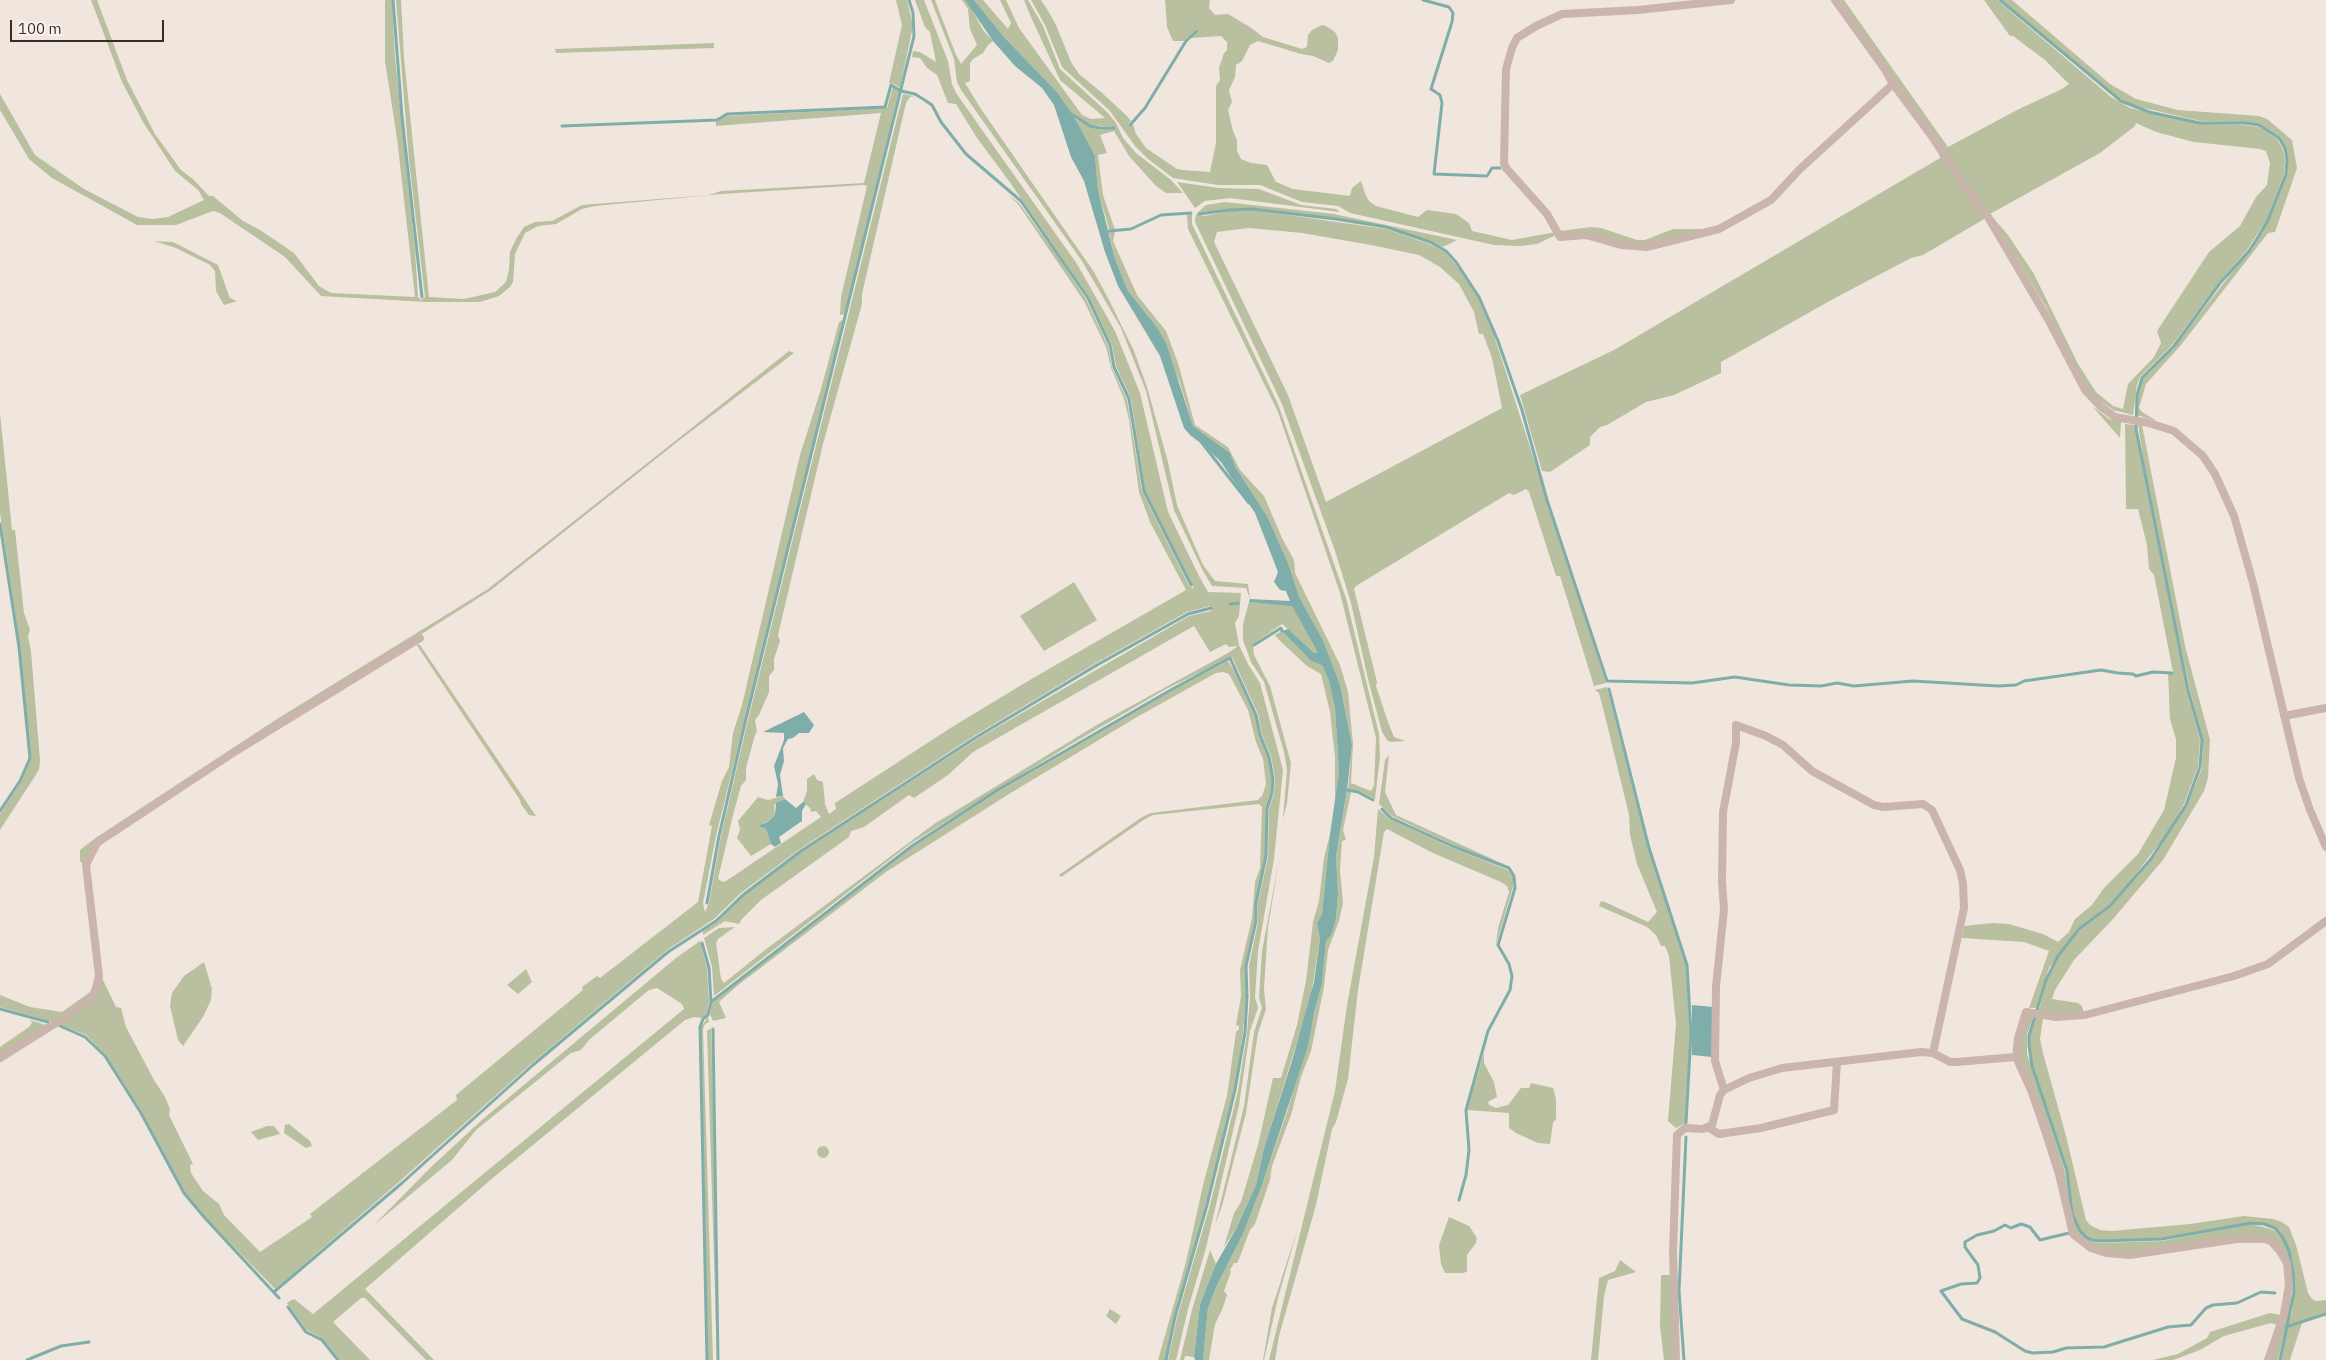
<!DOCTYPE html>
<style>
body{margin:0}
#map{position:relative;width:2326px;height:1360px;overflow:hidden;background:#f1e6de;font-family:"IBM Plex Sans",sans-serif}
canvas{display:block}
.scale{position:absolute;left:10px;top:20px;width:154px;height:22px;box-sizing:border-box;border:2px solid #372c2a;border-top:0;padding-left:6px;font-size:15px;line-height:18px;white-space:nowrap;color:#372c2a;-webkit-text-stroke:4px #f9f1eb;paint-order:stroke}
</style>
<div id="map">
<canvas width="2326" height="1360"></canvas>
<div class="scale">100 m</div>
</div>
<script>
const ctx = document.querySelector('canvas').getContext('2d');
ctx.lineJoin = 'round';
function fill(path, color) { ctx.fillStyle = color; ctx.fill(path, 'evenodd'); }
const poly = rows => new Path2D(rows.map(r => 'M' + r).join(''));
function stroke(path, color, width, dash) { ctx.strokeStyle = color; ctx.lineWidth = width; ctx.lineCap = dash ? 'butt' : 'round'; ctx.setLineDash(dash || []); ctx.stroke(path); }
fill(poly([
 [91,0,97,0,127,80,155,134,181,170,193,179,209,196,213,196,243,221,260,230,294,253,319,286,331,293,415,297,397,138,385,61,385,0,392,0,395,57,415,250,418,297,421,300,425,297,409,160,396,0,401,0,404,58,429,297,464,299,495,292,506,282,509,270,510,252,516,239,524,227,535,222,552,221,582,205,709,195,721,191,864,183,881,113,716,126,716,121,727,116,887,108,893,87,899,91,845,314,840,315,841,297,867,186,864,185,721,194,595,206,582,209,556,224,538,226,525,233,515,254,513,282,510,287,499,296,480,302,427,302,321,296,285,257,220,213,213,211,176,225,137,225,52,178,29,159,0,110,0,94,35,155,84,189,138,217,153,219,168,217,204,200,198,190,175,171,143,122,122,82],
 [896,0,907,0,913,26,900,88,894,84,889,83,902,25],
 [915,0,924,0,948,61,952,84,956,93,1077,264,1115,331,1140,393,1168,512,1198,574,1208,592,1241,593,1239,616,1235,623,1239,645,1248,664,1260,683,1283,770,1274,859,1258,951,1255,997,1258,1008,1250,1031,1239,1105,1206,1248,1188,1309,1176,1360,1168,1360,1177,1318,1210,1205,1238,1091,1247,1033,1250,996,1249,966,1258,922,1258,903,1268,857,1269,809,1274,794,1275,778,1271,756,1262,735,1258,714,1232,657,1166,689,1068,746,910,844,714,996,712,967,704,938,719,928,735,927,718,939,716,943,721,979,724,983,765,950,934,824,1100,723,1228,653,1238,646,1229,647,1226,644,1210,652,1194,626,973,752,948,775,914,798,909,795,864,827,851,831,849,837,761,900,742,919,739,924,725,921,703,935,703,931,717,922,744,895,803,851,977,739,1189,616,1211,611,1210,606,1187,612,1096,663,974,736,800,849,741,893,714,919,667,950,531,1064,400,1181,275,1289,205,1217,185,1192,142,1112,106,1055,86,1035,58,1024,90,1002,101,976,116,1007,121,1008,126,1027,154,1080,165,1097,170,1109,169,1115,193,1164,190,1165,191,1173,203,1191,219,1204,224,1215,260,1252,312,1217,310,1214,457,1100,456,1095,583,990,582,987,597,976,600,978,698,902,712,826,709,825,722,781,729,767,733,733,742,705,800,455,821,389,839,322,844,319,716,836,703,903,705,912,709,903,721,836,747,724,903,94,914,96,910,97,906,103,862,294,862,304,823,444,778,635,780,641,774,659,774,670,769,676,769,692,759,715,755,720,757,732,755,735,746,768,746,780,741,786,733,815,718,879,723,882,726,881,821,817,816,811,811,812,810,808,803,802,807,791,807,779,814,774,817,780,823,782,825,804,829,814,836,809,835,803,952,727,1028,681,1186,590,1150,522,1139,492,1129,420,1124,399,1111,368,1106,347,1084,301,1018,204,1007,194,1019,203,1059,258,1086,299,1108,346,1112,368,1127,400,1142,491,1189,586,1194,589,1145,490,1131,399,1116,366,1112,345,1089,297,1009,181,977,138,956,104,948,103,937,75,927,68,920,58,912,57,913,51,920,52,936,62,930,32,925,27],
 [931,0,935,0,956,55,961,64,977,45,970,29,968,9,962,0,965,0,971,8,983,30,993,41,988,45,983,53,973,59,970,63,970,81,965,83,981,109,1094,272,1109,300,1134,351,1147,387,1168,462,1177,505,1203,565,1215,581,1248,584,1250,599,1246,588,1212,586,1203,571,1174,510,1146,391,1121,328,1082,261,961,90,957,82,954,59],
 [974,0,983,0,1008,29,1011,23,1000,0,1006,0,1019,28,1082,115,1091,119,1105,118,1060,80,1030,15,1024,0,1028,0,1043,26,1060,69,1108,113,1116,123,1123,138,1136,153,1171,180,1183,193,1166,193,1156,186,1129,156,1114,131,1100,135,1107,153,1098,155,1103,195,1115,230,1109,229,1098,190,1095,157,1074,118,1090,127,1102,130,1114,127,1090,125,1072,114,1057,92,1004,37],
 [1031,0,1041,0,1047,9,1056,25,1071,62,1079,74,1101,92,1127,116,1131,121,1128,124,1130,126,1133,124,1136,134,1146,148,1177,169,1183,170,1210,172,1216,143,1216,86,1220,80,1219,68,1224,53,1227,50,1227,42,1221,36,1191,38,1199,31,1197,29,1184,41,1173,41,1167,27,1165,0,1210,0,1209,8,1215,15,1228,14,1250,27,1263,37,1302,49,1307,47,1308,35,1312,30,1322,25,1326,26,1335,32,1338,38,1338,50,1333,61,1329,63,1313,56,1301,54,1258,41,1250,45,1242,61,1236,65,1235,77,1229,90,1232,102,1228,110,1233,131,1237,140,1237,151,1241,159,1251,163,1267,165,1276,182,1293,189,1350,196,1352,188,1361,181,1366,196,1370,202,1376,206,1418,217,1427,210,1456,214,1469,223,1472,231,1512,240,1556,232,1554,236,1537,244,1520,246,1494,245,1350,213,1338,206,1302,202,1260,185,1218,185,1173,178,1148,159,1135,146,1110,111,1062,67,1045,25],
 [1840,0,1844,0,1948,147,2017,110,2062,89,2069,84,2045,60,2013,36,2010,36,1984,0,1997,0,2111,97,2130,108,2200,124,2244,125,2259,127,2277,139,2283,149,2285,160,2284,174,2267,219,2247,250,2219,282,2172,345,2140,377,2137,385,2133,415,2113,410,2096,398,2087,388,2046,307,1990,214,1973,193],
 [2136,123,2156,132,2194,142,2260,149,2266,151,2270,163,2267,185,2256,197,2240,226,2209,252,2157,331,2161,343,2154,357,2128,384,2123,409,2113,406,2096,392,2078,364,2034,274,2008,235,1990,214,2100,153,2135,126],
 [2001,0,2012,0,2110,84,2136,99,2178,110,2259,116,2267,119,2292,140,2297,168,2275,232,2268,233,2181,345,2146,384,2139,408,2142,412,2157,421,2136,415,2138,395,2143,379,2175,346,2259,237,2269,220,2287,175,2288,160,2286,148,2280,137,2260,124,2245,122,2200,121,2131,105,2113,94],
 [714,43,714,48,556,53,555,49],
 [1939,151,1986,218,1923,255,1911,258,1835,298,1721,362,1721,373,1674,395,1646,402,1607,425,1600,427,1590,437,1590,445,1550,472,1542,471,1520,395,1614,350,1940,158],
 [1177,182,1219,188,1259,189,1301,205,1336,209,1340,212,1230,198,1205,201,1195,208],
 [1225,202,1334,214,1457,240,1443,247,1385,226,1252,208,1228,209,1197,213,1206,205],
 [1253,210,1386,229,1429,244,1445,252,1465,276,1477,296,1492,329,1606,683,1594,686,1560,576,1556,576,1529,492,1526,489,1514,495,1509,493,1356,586,1354,589,1377,682,1376,686,1388,722,1394,737,1406,741,1390,742,1387,740,1382,732,1368,679,1351,603,1335,551,1282,404,1195,222,1196,214,1204,216,1230,211],
 [1249,228,1302,233,1371,245,1419,255,1440,267,1459,284,1474,312,1479,334,1483,334,1492,358,1502,408,1326,502,1288,395,1214,242,1217,232],
 [1187,214,1192,214,1192,224,1278,404,1346,598,1379,734,1380,757,1375,799,1359,791,1348,789,1352,745,1340,685,1311,618,1299,596,1288,563,1267,516,1236,468,1230,453,1193,426,1180,383,1156,326,1128,291,1115,259,1109,232,1115,232,1113,241,1137,295,1166,331,1178,363,1195,425,1228,447,1240,470,1264,496,1282,538,1294,560,1295,573,1340,665,1348,692,1353,744,1351,783,1371,791,1374,785,1376,738,1340,593,1278,412,1188,229],
 [1591,227,1601,228,1637,240,1645,240,1673,229,1709,229,1660,240,1644,246,1562,235,1560,231],
 [154,241,173,242,218,265,228,293,230,298,237,301,224,305,216,291,215,271,210,265,176,248],
 [789,351,794,353,681,439,491,590,95,841,84,865,80,861,80,850,97,837,277,719,488,589],
 [2092,406,2109,419,2121,422,2120,438],
 [0,413,12,530,15,530,24,613,30,630,28,636,31,651,40,761,39,770,0,830,0,814,21,782,31,758,20,647,0,513],
 [2125,424,2134,425,2187,691,2200,740,2198,767,2184,804,2167,834,2124,889,2109,905,2078,928,2049,968,2036,1008,2029,1008,2049,951,2024,942,1962,938,1964,926,1992,923,2009,924,2043,934,2058,942,2069,932,2075,919,2092,905,2104,888,2138,854,2164,810,2176,758,2176,739,2170,719,2168,673,2173,672,2154,575,2149,569,2147,545,2138,509,2126,509],
 [2138,424,2142,425,2185,646,2210,740,2208,778,2204,791,2163,860,2113,919,2074,960,2055,990,2052,999,2078,1003,2082,1006,2084,1013,2073,1015,2038,1013,2047,981,2059,957,2080,930,2111,907,2152,860,2187,805,2202,768,2203,740,2190,690,2170,595,2146,477],
 [1074,582,1097,620,1044,651,1020,616],
 [1249,602,1292,605,1318,653,1314,653,1282,624,1253,644,1254,655,1270,686,1291,763,1287,803,1283,819,1287,770,1284,752,1264,682,1251,662,1243,640,1243,624],
 [1282,631,1311,661,1326,667,1328,674,1335,708,1339,773,1335,805,1335,757,1330,712,1321,674,1307,666,1279,640,1275,635],
 [416,644,420,645,536,816,529,815,521,804,520,800],
 [1228,661,1243,685,1255,715,1259,736,1268,757,1272,779,1271,793,1266,809,1265,856,1255,903,1255,921,1245,965,1246,995,1243,1032,1235,1090,1206,1204,1174,1317,1165,1360,1158,1360,1186,1262,1204,1181,1227,1096,1236,1032,1239,1029,1239,1026,1236,1025,1241,996,1240,970,1252,918,1255,882,1260,868,1262,807,1259,804,1153,815,1145,819,1061,877,1059,875,1142,817,1151,813,1258,800,1262,796,1266,784,1263,759,1256,742,1248,710,1229,674,1223,672,1216,673,1137,717,1009,794,886,872,737,986,719,1002,726,1018,713,1021,710,1014,712,1003,913,847,998,792,1170,692],
 [1607,687,1648,848,1686,965,1690,1034,1685,1123,1676,1128,1668,1121,1676,1024,1669,956,1665,946,1661,946,1656,935,1647,927,1599,906,1601,901,1605,902,1648,922,1657,912,1637,864,1630,835,1629,815,1605,716,1599,693,1595,690],
 [1389,755,1385,792,1396,815,1510,867,1453,845,1392,816,1379,804,1385,760],
 [1347,791,1351,792,1343,830,1346,840,1342,841,1340,870,1343,903,1339,921,1328,950,1324,987,1311,1051,1301,1077,1291,1115,1272,1166,1270,1180,1255,1224,1250,1230,1239,1259,1237,1263,1234,1263,1230,1270,1231,1272,1224,1291,1227,1295,1222,1310,1215,1324,1209,1360,1203,1360,1208,1308,1218,1283,1243,1234,1262,1185,1288,1109,1322,984,1326,941,1336,918,1338,895,1336,856],
 [783,796,785,799,774,805,775,815,760,827,766,829,771,844,751,856,737,838,740,830,738,821,758,797,768,800],
 [1378,809,1390,819,1452,848,1508,870,1513,876,1513,887,1496,945,1498,928,1509,892,1507,886,1501,882,1433,853,1387,829,1384,832,1358,990,1348,1079,1336,1122,1332,1129,1316,1205,1279,1336,1275,1360,1269,1360,1335,1091,1347,1005,1374,857],
 [1330,834,1322,914,1317,923,1320,939,1310,1001,1264,1148,1256,1185,1237,1227,1224,1247,1234,1213,1241,1202,1258,1145,1273,1078,1281,1078,1297,1025,1306,981,1313,922,1319,901,1324,858],
 [1279,860,1268,927,1264,989,1266,1009,1258,1033,1246,1113,1222,1206,1215,1225,1244,1106,1254,1032,1262,1008,1259,997,1262,951],
 [700,941,707,968,709,1001,707,1014,702,1018,694,1017,685,1020,488,1182,365,1289,434,1360,426,1360,365,1298,361,1298,333,1322,370,1360,340,1360,323,1339,307,1330,287,1303,290,1301,294,1299,313,1314,684,1009,682,1004,657,988,649,990,590,1039,581,1050,571,1053,476,1130,452,1160,374,1225,431,1167,483,1119,676,958],
 [204,962,212,989,211,1000,203,1017,183,1046,178,1040,170,1006,172,993,184,976],
 [526,969,532,982,518,994,507,985],
 [93,990,90,995,54,1022,0,1007,0,995,30,1007,62,1012],
 [2027,1015,2033,1017,2027,1035,2027,1054,2065,1171,2071,1214,2079,1232,2091,1242,2100,1243,2162,1241,2251,1224,2274,1230,2282,1239,2288,1252,2292,1272,2290,1311,2278,1360,2270,1360,2290,1273,2272,1240,2210,1242,2119,1253,2092,1247,2074,1233,2017,1056],
 [708,1017,709,1022,705,1024,703,1029,713,1360,708,1360,701,1093,701,1027],
 [2036,1017,2043,1018,2040,1039,2043,1053,2066,1136,2086,1220,2090,1225,2100,1230,2112,1231,2190,1224,2244,1216,2273,1219,2282,1222,2289,1227,2296,1245,2308,1293,2312,1299,2316,1301,2326,1300,2326,1313,2287,1326,2292,1312,2294,1292,2294,1271,2290,1251,2284,1238,2275,1228,2264,1224,2251,1222,2162,1238,2100,1240,2091,1240,2080,1231,2073,1214,2067,1171,2029,1054,2029,1036],
 [30,1020,49,1026,0,1057,0,1047,29,1027,32,1023],
 [711,1028,713,1102,717,1360,707,1031],
 [1484,1053,1484,1063,1494,1082,1497,1097,1488,1102,1489,1105,1496,1108,1508,1105,1521,1088,1529,1088,1531,1083,1553,1088,1556,1099,1556,1119,1553,1123,1550,1144,1538,1143,1516,1133,1509,1128,1509,1113,1467,1110],
 [289,1124,310,1141,312,1146,306,1148,284,1133,285,1125],
 [267,1126,274,1126,280,1134,258,1140,251,1132],
 '817 1152a6 6 0 1 1 12 0a6 6 0 1 1-12 0Z',
 [1449,1217,1469,1226,1477,1238,1476,1243,1467,1255,1467,1271,1464,1273,1445,1273,1441,1264,1439,1245],
 [1298,1228,1278,1298,1264,1360,1263,1360,1272,1308],
 [1210,1250,1216,1264,1200,1304,1194,1357,1185,1356,1184,1360,1180,1360,1192,1310],
 [1620,1260,1636,1272,1608,1280,1604,1296,1598,1360,1591,1360,1599,1278,1615,1271],
 [1661,1275,1670,1275,1673,1360,1664,1360,1660,1326],
 [1110,1309,1121,1316,1116,1324,1106,1316],
 [2270,1313,2280,1315,2277,1325,2271,1323,2224,1336,2200,1350,2173,1360,2153,1360,2178,1354,2207,1338,2210,1332],
 [2302,1323,2290,1360,2281,1360,2287,1328]
]), '#b8c09f');
fill(poly([
 [965,0,974,0,1004,37,1057,92,1073,115,1095,156,1098,190,1115,259,1128,291,1156,326,1166,343,1193,426,1230,453,1236,468,1267,516,1288,563,1299,596,1323,641,1340,685,1352,745,1347,790,1336,856,1338,895,1336,918,1331,935,1326,941,1322,984,1314,1013,1308,1046,1262,1185,1243,1234,1218,1283,1208,1308,1203,1360,1195,1360,1194,1357,1200,1304,1216,1264,1237,1227,1256,1185,1264,1148,1292,1061,1314,982,1320,939,1317,923,1322,914,1330,834,1339,773,1335,708,1326,667,1311,661,1282,631,1288,629,1314,653,1318,653,1292,606,1249,602,1250,599,1290,601,1286,591,1280,590,1274,582,1278,572,1255,513,1221,462,1207,448,1190,435,1184,428,1160,356,1118,286,1105,252,1084,181,1071,157,1054,105,1042,88,1015,66,993,41],
 [804,712,814,725,809,733,799,733,793,738,788,739,783,748,784,761,780,775,783,796,776,797,778,784,774,766,784,740,784,733,763,732],
 [785,799,796,808,803,802,806,804,802,811,802,821,779,837,781,843,775,847,771,844,766,829,760,827,760,825,766,823,775,815,776,803],
 [1692,1005,1713,1007,1712,1057,1692,1055]
]), '#7fadaa');
stroke(poly([
 [393,0,402,117,422,297],
 [1423,0,1449,7,1453,13,1452,22,1431,89,1440,95,1442,103,1434,174,1487,176,1492,168,1500,168],
 [2000,0,2121,101,2149,112,2200,123,2245,123,2259,125,2279,138,2285,148,2287,160,2286,174,2268,220,2258,237,2249,251,2220,283,2174,346,2142,378,2137,395,2136,429,2188,690,2202,740,2200,767,2186,805,2151,859,2110,906,2079,929,2058,956,2046,980,2029,1036,2029,1045,2032,1066,2067,1171,2072,1214,2080,1231,2086,1237,2091,1240,2100,1241,2162,1239,2251,1223,2264,1224,2275,1228,2283,1238,2289,1251,2293,1272,2294,1292,2280,1360],
 [1073,115,1090,126,1100,128,1114,128],
 [1130,125,1145,108,1186,41,1197,31],
 [562,126,717,120,727,114,885,107,891,85,901,91,915,94,923,99,932,105,941,122,966,154,1021,201,1088,298,1110,345,1114,367,1129,399,1144,491,1191,585],
 [1199,214,1229,210,1252,209,1336,219,1386,227,1430,242,1446,251,1456,262,1479,297,1498,341,1522,410,1547,500,1607,681,1692,683,1735,677,1789,685,1821,686,1837,683,1854,686,1913,681,1998,686,2016,685,2024,681,2101,670,2118,673,2133,674,2136,676,2153,672,2172,673],
 [1109,231,1131,229,1161,215,1191,213],
 [1202,443,1249,503],
 [0,524,19,647,30,758,20,781,0,811],
 [1230,604,1238,603],
 [1254,645,1281,628,1282,631],
 [1324,665,1330,679],
 [1609,689,1649,848,1687,965,1691,1033,1686,1123],
 [1347,790,1358,792,1373,800],
 [1382,809,1391,818,1452,846,1509,868,1514,876,1515,888,1498,945,1509,964,1512,976,1510,990,1488,1031,1466,1110,1469,1150,1466,1175,1459,1200],
 [707,903,719,836,745,723,914,36,913,13,909,0],
 [702,943,709,968,711,1002,708,1015,703,1019,700,1027,707,1360],
 [711,1002,912,846,998,790,1169,691,1230,658,1256,715,1260,735,1269,757,1273,779,1272,793,1267,809,1266,856,1256,903,1256,921,1246,966,1247,996,1245,1032,1235,1090,1207,1205,1175,1317,1166,1360],
 [0,1009,48,1022],
 [58,1025,85,1037,105,1056,141,1113,184,1193,204,1217,279,1298],
 [713,1029,718,1360],
 [2069,1233,2040,1240,2030,1227,2021,1224,2011,1228,2005,1225,1994,1231,1977,1235,1965,1242,1965,1247,1978,1265,1980,1278,1977,1283,1961,1284,1941,1291,1962,1319,1995,1332,2025,1351,2033,1353,2053,1352,2066,1348,2104,1347,2168,1327,2191,1325,2206,1308,2213,1305,2237,1303,2261,1292,2275,1293],
 [275,1291,402,1183,533,1065,668,952,716,921,743,895,801,851,975,738,1097,665,1188,614,1211,608],
 [288,1307,306,1332,322,1340,338,1360],
 [2286,1327,2326,1314],
 [27,1360,61,1346,89,1342],
 [1684,1360,1679,1291,1686,1137]
]), '#7fadaa', 3);
stroke(poly([
 [1731,0,1638,10,1562,14,1536,26,1517,38,1512,48,1506,69,1504,163,1506,168,1547,214,1560,237,1586,235,1621,245,1647,247,1719,229,1771,200,1800,169,1893,84],
 [1835,0,1886,71,1893,84,1931,135,1973,199,1988,217,2049,321,2085,390,2101,407,2115,417,2149,423,2174,431,2203,456,2215,474,2234,516,2253,583,2299,778,2310,810,2326,847],
 [2284,716,2326,708],
 [0,1058,75,1011,92,997,95,991,99,976,86,865,97,843,236,751,420,638],
 [1724,1090,1715,1061,1716,987,1724,909,1722,882,1723,812,1736,743,1736,725,1766,736,1783,745,1812,771,1874,805,1883,807,1923,804,1932,810,1960,870,1963,884,1964,908,1933,1053],
 [1709,1128,1719,1134,1761,1128,1834,1110,1837,1062],
 [1676,1360,1673,1251,1677,1135,1685,1128,1703,1129,1712,1125,1720,1095,1724,1090,1749,1078,1782,1068,1921,1052,1933,1053,1950,1062,1956,1062,2016,1057],
 [2268,1360,2284,1314,2289,1285,2287,1263,2280,1251,2271,1241,2264,1239,2237,1239,2130,1255,2106,1253,2091,1248,2073,1234,2059,1174,2047,1136,2031,1090,2016,1057,2018,1038,2026,1012,2055,1017,2085,1015,2234,976,2268,964,2326,921]
]), '#c9b5ab', 8);
</script>
